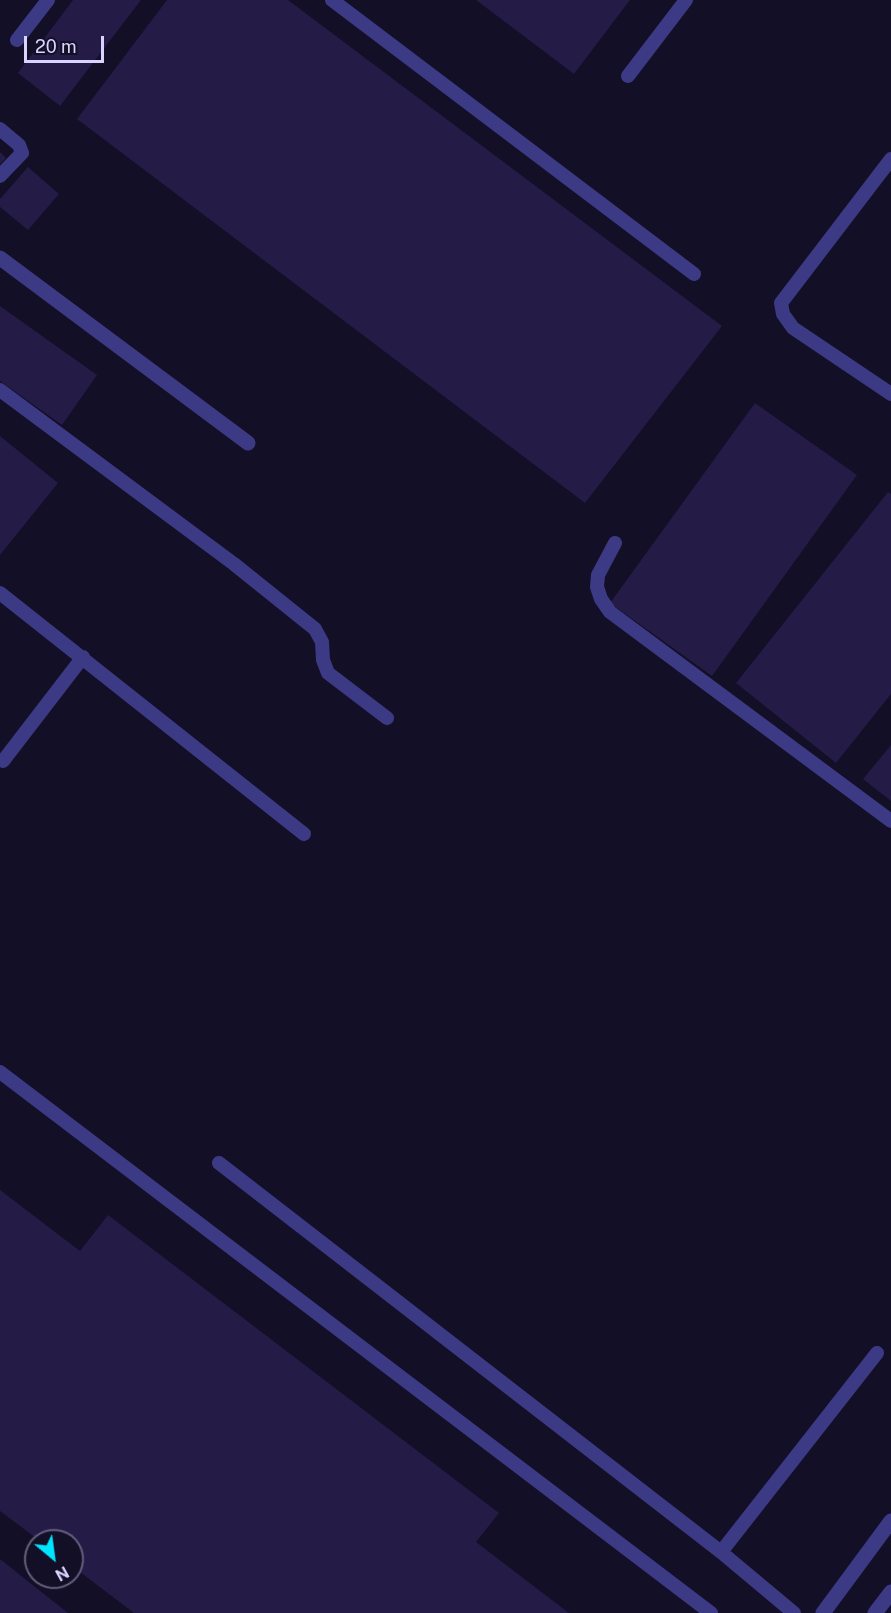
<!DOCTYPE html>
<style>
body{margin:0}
#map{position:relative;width:891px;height:1613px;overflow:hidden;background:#130f26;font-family:"Public Sans",sans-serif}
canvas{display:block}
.north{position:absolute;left:24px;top:1529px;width:60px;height:60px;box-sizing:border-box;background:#130f26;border:2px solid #625e7d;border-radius:50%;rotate:151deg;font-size:16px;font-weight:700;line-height:24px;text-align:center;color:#d9d4ff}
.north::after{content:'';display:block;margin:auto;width:21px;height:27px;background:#00e5ff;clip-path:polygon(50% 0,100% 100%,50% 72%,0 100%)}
.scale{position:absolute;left:24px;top:36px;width:80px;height:27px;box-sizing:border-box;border:3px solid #d9d4ff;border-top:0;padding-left:8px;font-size:18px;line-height:21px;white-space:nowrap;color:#d9d4ff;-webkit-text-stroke:4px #130f26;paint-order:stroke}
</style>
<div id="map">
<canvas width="891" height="1613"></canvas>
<div class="north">N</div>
<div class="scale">20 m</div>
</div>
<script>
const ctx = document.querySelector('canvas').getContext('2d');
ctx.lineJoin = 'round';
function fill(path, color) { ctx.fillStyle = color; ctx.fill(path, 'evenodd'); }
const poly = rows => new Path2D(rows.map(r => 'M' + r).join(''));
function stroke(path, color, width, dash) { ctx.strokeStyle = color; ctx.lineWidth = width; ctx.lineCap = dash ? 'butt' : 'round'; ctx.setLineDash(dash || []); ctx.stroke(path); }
fill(poly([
 [73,0,141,0,60,106,18,73],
 [167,0,288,0,722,326,585,503,77,119],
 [476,0,630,0,574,74],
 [0,152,6,158,0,164],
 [28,167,59,194,28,230,0,207,0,199],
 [0,306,97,375,62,425,0,381],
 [755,403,857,475,712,676,610,603],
 [0,436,58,483,0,555],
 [888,492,891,494,891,694,836,763,736,683],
 [891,745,891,801,863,779],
 [0,1190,80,1251,108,1215,499,1513,476,1542,569,1613,134,1613,72,1566,72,1541,40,1541,0,1511],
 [0,1559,68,1613,0,1613]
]), '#241b47');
stroke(poly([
 [332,0,694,274],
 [17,40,48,0],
 [628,76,686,0],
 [0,129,19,145,22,153,0,176],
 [891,159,781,303,783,314,793,328,891,394],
 [0,390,234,564,315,629,322,642,323,660,328,673,387,718],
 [615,543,598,575,597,587,601,599,610,612,891,821],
 [0,593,304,834],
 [3,761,83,657],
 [0,1072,711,1613],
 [219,1163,721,1552,794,1613],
 [721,1552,877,1353]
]), '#3d3a85', 14);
stroke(poly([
 [0,258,248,443]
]), '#3d3a85', 15);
stroke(poly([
 [823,1613,891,1521],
 [875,1613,891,1592]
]), '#3d3a85', 15);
</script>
